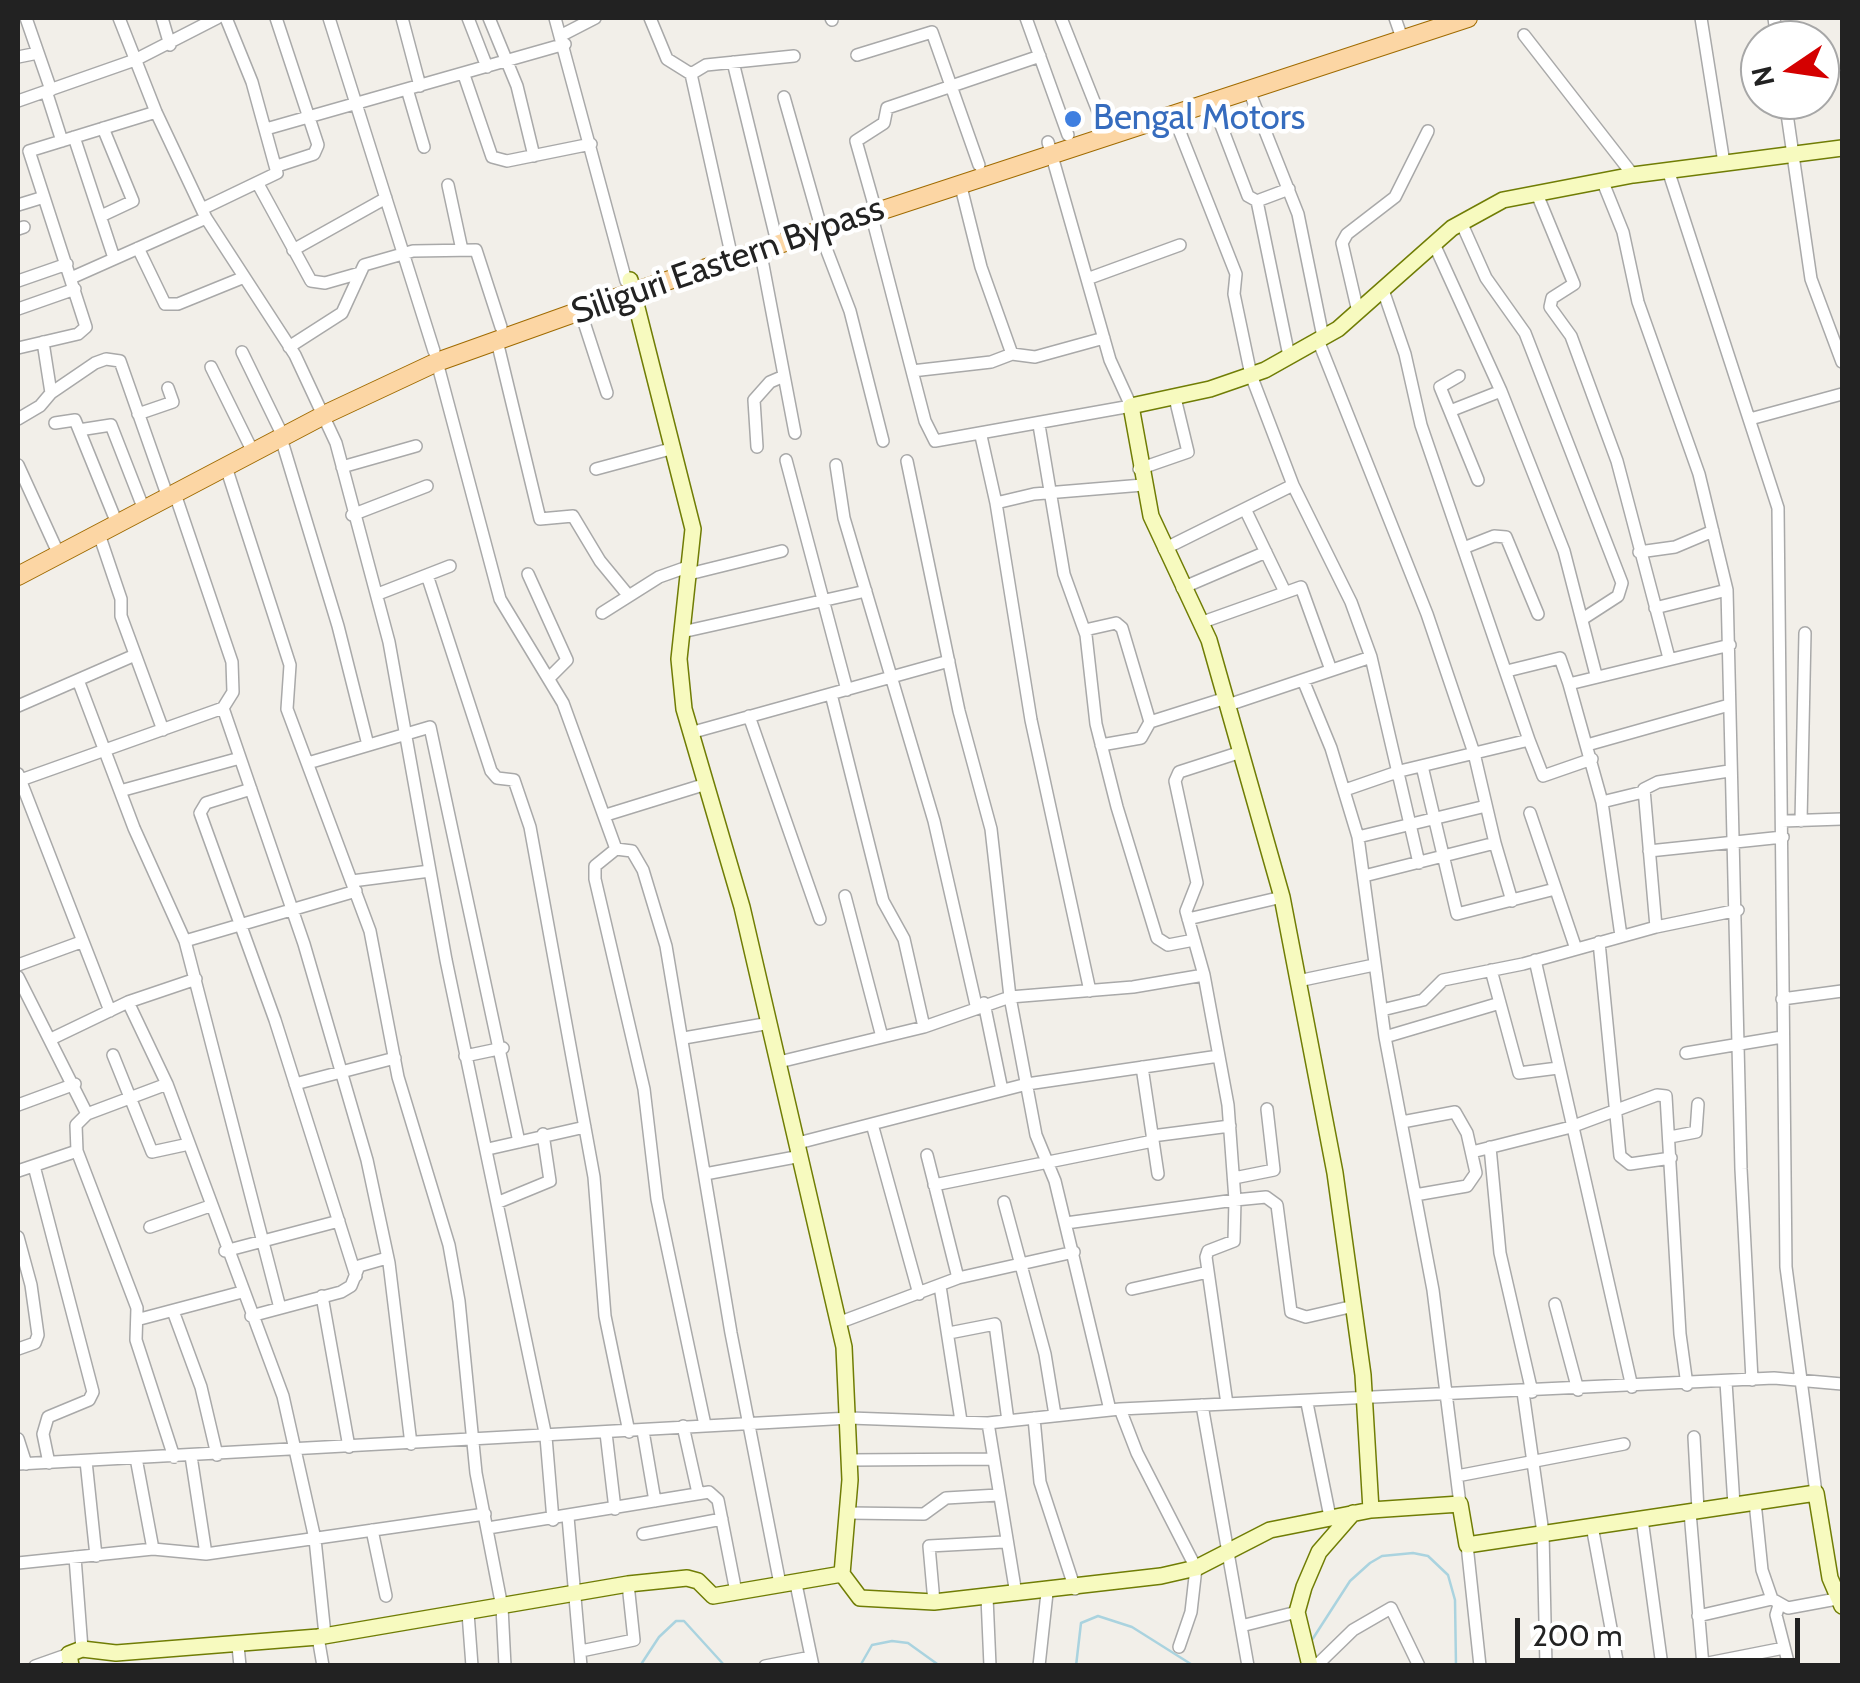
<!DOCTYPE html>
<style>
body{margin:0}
#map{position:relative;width:1860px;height:1683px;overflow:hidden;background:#f2efe9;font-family:Cabin,sans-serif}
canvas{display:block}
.frame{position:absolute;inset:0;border:20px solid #222;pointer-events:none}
.north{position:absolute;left:1740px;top:20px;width:100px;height:100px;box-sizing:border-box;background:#fff;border:2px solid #a7a7a7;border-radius:50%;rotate:257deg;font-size:28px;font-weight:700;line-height:40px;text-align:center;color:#222}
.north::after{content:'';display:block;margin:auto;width:35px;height:45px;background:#d40000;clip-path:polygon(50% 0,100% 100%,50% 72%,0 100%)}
.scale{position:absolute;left:1515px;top:1618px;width:285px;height:45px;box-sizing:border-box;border:5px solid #222;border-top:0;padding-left:12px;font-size:30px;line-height:35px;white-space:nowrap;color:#222;-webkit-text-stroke:8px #fff;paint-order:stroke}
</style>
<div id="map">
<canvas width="1860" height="1683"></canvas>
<div class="frame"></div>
<div class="north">N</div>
<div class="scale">200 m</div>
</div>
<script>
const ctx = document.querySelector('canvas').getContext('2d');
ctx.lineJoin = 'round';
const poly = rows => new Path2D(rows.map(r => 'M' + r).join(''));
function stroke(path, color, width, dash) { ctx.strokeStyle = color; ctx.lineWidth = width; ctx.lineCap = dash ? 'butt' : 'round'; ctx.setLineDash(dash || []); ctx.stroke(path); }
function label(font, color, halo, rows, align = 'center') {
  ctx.font = font + ' Cabin,sans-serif'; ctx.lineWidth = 9; ctx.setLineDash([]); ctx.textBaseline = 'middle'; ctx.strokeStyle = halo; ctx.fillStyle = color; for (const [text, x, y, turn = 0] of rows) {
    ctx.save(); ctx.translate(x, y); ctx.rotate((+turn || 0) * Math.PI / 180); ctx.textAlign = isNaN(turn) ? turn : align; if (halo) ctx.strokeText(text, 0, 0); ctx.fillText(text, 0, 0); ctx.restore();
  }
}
stroke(poly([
 [1310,1643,1350,1581,1370,1563,1382,1556,1413,1553,1428,1556,1448,1575,1455,1600,1456,1666],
 [640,1666,659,1637,676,1621,684,1621,725,1666],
 [860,1666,872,1645,892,1641,908,1643,940,1666],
 [1076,1666,1081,1623,1098,1616,1132,1627,1194,1666]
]), '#aad3df', 2.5);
const street = poly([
 [26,18,51,90],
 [119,18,156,112,206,218,295,355,336,443,389,642,446,960,546,1437,553,1520],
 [162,18,170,45],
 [276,18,318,145,314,154,277,166],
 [329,18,434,351],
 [402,18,420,86],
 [468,18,487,67],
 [489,18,517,86,534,156],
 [555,18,626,281],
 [650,18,667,59,691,74],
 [831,18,832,20],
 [1026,18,1068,135],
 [1061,18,1107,134],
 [1395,18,1402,38],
 [1701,18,1724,163],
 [1774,18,1777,40],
 [562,35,595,18],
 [1524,35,1633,175],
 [857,55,932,32,979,165],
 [18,57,38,53],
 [733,62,775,234],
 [464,75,492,157,507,161,591,144],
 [1248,88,1298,214,1323,337],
 [407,89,424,147],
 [46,91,62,141],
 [784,97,819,220],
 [1211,99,1248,196,1257,201,1289,189],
 [1785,100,1811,279,1842,362],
 [18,101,135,60,217,18],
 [1172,112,1236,274,1234,294,1251,375,1293,485,1351,602,1371,657,1419,863],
 [266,129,565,44],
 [74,137,114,258],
 [1668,170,1778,508,1786,1267,1816,1493],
 [1602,180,1623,232,1638,302,1699,474,1727,590,1741,1169,1752,1380],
 [960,183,981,267,1012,354,1035,357,1104,338],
 [258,184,311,281,325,283,360,273],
 [448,185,462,250],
 [1537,194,1574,284,1552,298,1550,307,1571,336,1617,461,1669,658],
 [873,201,856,141,884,123,887,108,1040,56],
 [1257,201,1289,356],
 [18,205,44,197],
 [202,209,277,173,252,82,226,18],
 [871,213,925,421,935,441,1131,406,1110,360,1048,142],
 [101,216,133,201,103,128],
 [1461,222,1486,278,1525,333,1622,583,1618,596,1584,618],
 [18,229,24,227],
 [819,230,850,311,883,441],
 [1434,244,1501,391,1564,551,1596,675],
 [138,248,165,304,178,304,242,278],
 [730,249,691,74,706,65,794,56],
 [760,249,795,433],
 [293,250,386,198],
 [71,278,206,218],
 [1087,279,1180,245],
 [18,281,67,264],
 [18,309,75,289],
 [580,310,607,393],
 [1358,312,1342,243,1347,234,1395,197,1428,131],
 [1318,340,1427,614,1474,753,1495,843],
 [497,341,540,519,573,516,600,561,628,595],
 [289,347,342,313,364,265,413,251,476,250,501,327],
 [18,348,78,334,86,327,29,151,156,112],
 [242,352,279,428],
 [437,362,500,599,563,703,616,849],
 [211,367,249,444],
 [912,371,991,362,1012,354],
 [1459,376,1440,387,1478,480],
 [51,393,95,363,106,359,120,361,165,489],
 [1450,411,1501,391],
 [138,414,173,402,168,388],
 [18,419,40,406,51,393,43,342],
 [1750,419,1842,394],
 [55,423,75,420,114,516],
 [1039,425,1064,574,1086,635,1096,724,1117,807,1157,938,1168,945,1194,940],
 [79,430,111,425,141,502],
 [981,436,996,503,1031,720,1090,991],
 [281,438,338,626,368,745],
 [757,447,754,400,770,382,784,376],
 [786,460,847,690],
 [907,461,959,711,991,829,1010,997,1036,1135,1055,1181,1110,1410],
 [18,465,55,546],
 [836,465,844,518,934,821,976,1005],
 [226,467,290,665,287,709,370,931,398,1077,449,1245,459,1301,476,1473,502,1607,505,1666],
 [342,467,416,446],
 [596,469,674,448],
 [1139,469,1188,452,1175,398],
 [175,494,232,662,233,692,223,708,304,944,367,1160,389,1263,411,1444],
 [996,503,1034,494,1143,485],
 [1245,509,1285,592],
 [352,515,427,486],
 [99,534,121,599,121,616,163,730],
 [1466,547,1494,536,1506,537,1538,614],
 [1164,549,1293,485],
 [1639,552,1675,547,1713,531],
 [528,574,567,660,550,677],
 [689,574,782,551],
 [427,575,491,771,497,778,514,780,530,827,594,1177,605,1316,629,1432],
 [1182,588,1266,552],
 [378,594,450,566],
 [1655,608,1727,590],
 [602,613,659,577,690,566],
 [1200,623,1301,587,1331,670],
 [1085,630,1116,623,1122,628,1150,722,1226,698],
 [682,632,866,591],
 [1507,671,1560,658,1569,684],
 [78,680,134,828,185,941,280,1308],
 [1303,680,1331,748,1358,837,1385,1037,1433,1290,1460,1504],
 [831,694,883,901,904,939,924,1027],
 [1228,705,1371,657],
 [18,706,135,655],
 [749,716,820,919],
 [690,733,949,661],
 [1529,740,1543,776,1592,759],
 [1101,745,1141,738,1150,722],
 [1587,745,1729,705],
 [308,763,430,727,519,1142],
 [1422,766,1457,914,1555,889],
 [18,774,110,1011],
 [18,781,223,708],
 [251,789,206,803,200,813,275,1020,356,1276],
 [1345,790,1400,771,1529,740,1421,425,1405,354,1383,290],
 [120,791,240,758],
 [1602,802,1643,792],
 [1530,813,1576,949],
 [606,815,703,785],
 [1782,821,1842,819],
 [1801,821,1805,633],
 [1358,837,1486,806],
 [1649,851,1783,837],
 [1364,876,1495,843,1512,901],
 [352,881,430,871],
 [845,896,882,1037],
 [1188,919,1282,897],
 [1656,927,1738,910],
 [1621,936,1602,802,1569,684,1730,645],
 [185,941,356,891],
 [1599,942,1620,1156,1630,1164,1671,1158],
 [1535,960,1632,1387],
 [18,965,81,942],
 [1491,970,1519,1073,1558,1068],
 [18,977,87,1114,76,1125,77,1151,137,1308,136,1340,174,1457],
 [1298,981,1374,965],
 [1782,999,1842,991],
 [128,1002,167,1084,283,1396,315,1539,325,1635],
 [984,1003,1002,1090],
 [1382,1010,1423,1000,1443,980,1523,964,1656,927,1644,789,1658,782,1729,771],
 [1385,1037,1500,1003],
 [684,1038,770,1023],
 [51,1039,128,1002,196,979],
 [1686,1053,1782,1037],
 [113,1055,152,1152,189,1144],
 [465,1056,503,1048],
 [779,1062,924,1027,1010,997,1133,987,1204,975],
 [1142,1067,1158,1174],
 [295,1084,395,1058],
 [18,1105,75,1084],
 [87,1114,167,1084],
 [1402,1122,1455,1112,1467,1133,1476,1173,1467,1186,1415,1195],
 [872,1124,919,1294],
 [1152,1136,1230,1126],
 [1670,1137,1696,1132,1698,1104],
 [798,1143,1027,1084,1219,1056],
 [1490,1147,1500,1253,1532,1392],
 [488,1149,585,1127],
 [1472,1152,1571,1127,1657,1095,1666,1096,1680,1334,1687,1385],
 [927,1155,958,1278],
 [34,1166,93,1392,89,1400,48,1417,43,1434,49,1463],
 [18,1171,77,1151],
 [705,1174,801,1156],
 [1234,1178,1274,1170,1267,1109],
 [934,1185,1153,1141],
 [499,1202,550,1181,543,1134],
 [1004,1202,1045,1354,1055,1415],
 [1066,1223,1235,1200,1228,1105,1204,975,1186,911,1197,883,1175,781,1179,772,1241,752],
 [150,1227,210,1206],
 [18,1237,31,1285,38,1335,35,1343,18,1349],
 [225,1251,339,1221],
 [940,1286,961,1421],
 [1132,1289,1208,1272],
 [322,1296,349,1447],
 [1555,1304,1578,1390],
 [173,1311,201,1387,217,1455],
 [251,1316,341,1292,351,1286,359,1266,387,1258],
 [140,1319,242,1292],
 [838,1323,958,1278,1074,1252],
 [949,1333,995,1324,1008,1421],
 [1726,1382,1734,1505],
 [1523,1392,1543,1533,1546,1666],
 [1307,1403,1330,1517],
 [1227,1404,1206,1257,1208,1251,1234,1241,1235,1200,1266,1197,1277,1205,1291,1312,1306,1317,1354,1306],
 [1202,1405,1248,1666],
 [1120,1409,1137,1453,1196,1568,1191,1612,1179,1647],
 [1034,1418,1040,1482,1075,1589],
 [988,1423,1016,1594],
 [705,1425,657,1199,644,1089,595,879,595,866,616,849,632,851,643,870,666,946,731,1333,780,1584],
 [683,1426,698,1493],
 [643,1431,655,1501],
 [606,1433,615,1509],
 [1694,1437,1698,1510],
 [18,1439,26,1464],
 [191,1456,206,1554],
 [136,1458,153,1549],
 [850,1460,993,1459],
 [86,1461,96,1556],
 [18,1464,850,1418,988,1423,1120,1409,1774,1378,1842,1384],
 [1457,1476,1624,1444],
 [1755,1502,1762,1570,1772,1599,1788,1608,1842,1598],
 [1690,1512,1703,1666],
 [848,1513,924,1514,946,1498,998,1495],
 [568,1517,581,1666],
 [1642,1519,1662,1666],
 [1592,1526,1618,1666],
 [488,1528,709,1492,718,1500,736,1592],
 [372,1530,386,1596],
 [643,1534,722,1519],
 [1467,1545,1480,1666],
 [75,1557,82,1649],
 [18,1563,153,1549,206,1554,485,1514],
 [796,1584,813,1666],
 [987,1597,990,1666],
 [934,1602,929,1546,1004,1542],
 [1779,1605,1776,1615,1789,1666],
 [468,1613,472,1666],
 [1698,1616,1772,1599],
 [1241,1626,1297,1612],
 [318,1637,323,1666],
 [238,1646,240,1666],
 [581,1651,634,1640,628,1584],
 [1703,1664,1784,1648],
 [35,1666,69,1654],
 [765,1666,811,1657],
 [1039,1666,1047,1593],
 [1316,1666,1353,1630,1391,1608,1419,1666]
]);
const secondary = poly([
 [630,280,693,529,679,659,684,709,742,907,844,1347,850,1480,842,1574,860,1598,934,1602,1161,1576,1196,1568,1270,1530,1371,1510,1460,1504,1467,1545,1816,1493,1830,1578,1842,1606],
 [1371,1510,1363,1375,1335,1173,1282,897,1209,640,1151,516,1131,406,1210,389,1265,370,1338,329,1452,228,1503,200,1633,175,1842,148],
 [71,1666,69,1654,82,1649,116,1653,318,1637,628,1584,687,1578,698,1581,713,1596,842,1574],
 [1310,1666,1297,1612,1304,1587,1319,1552,1353,1513]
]);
const primary = poly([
 [18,576,326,414,437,362,633,292,1468,18]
]);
stroke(street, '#a9a9a9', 14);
stroke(secondary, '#707d05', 18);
stroke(primary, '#a06b00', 20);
stroke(street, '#fff', 11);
stroke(secondary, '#f7fabf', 15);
stroke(primary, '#fcd6a4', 18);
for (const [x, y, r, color] of [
 [1073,119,10,"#3f7fe0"]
]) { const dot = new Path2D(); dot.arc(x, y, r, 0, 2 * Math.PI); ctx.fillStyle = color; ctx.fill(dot); stroke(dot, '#fff', 4); }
label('35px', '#366cbe', '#fff', [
 ["Bengal Motors",1093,119]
], 'left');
label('35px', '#222', '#fff', [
 ["Siliguri Eastern Bypass",728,261,-19]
]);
</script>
